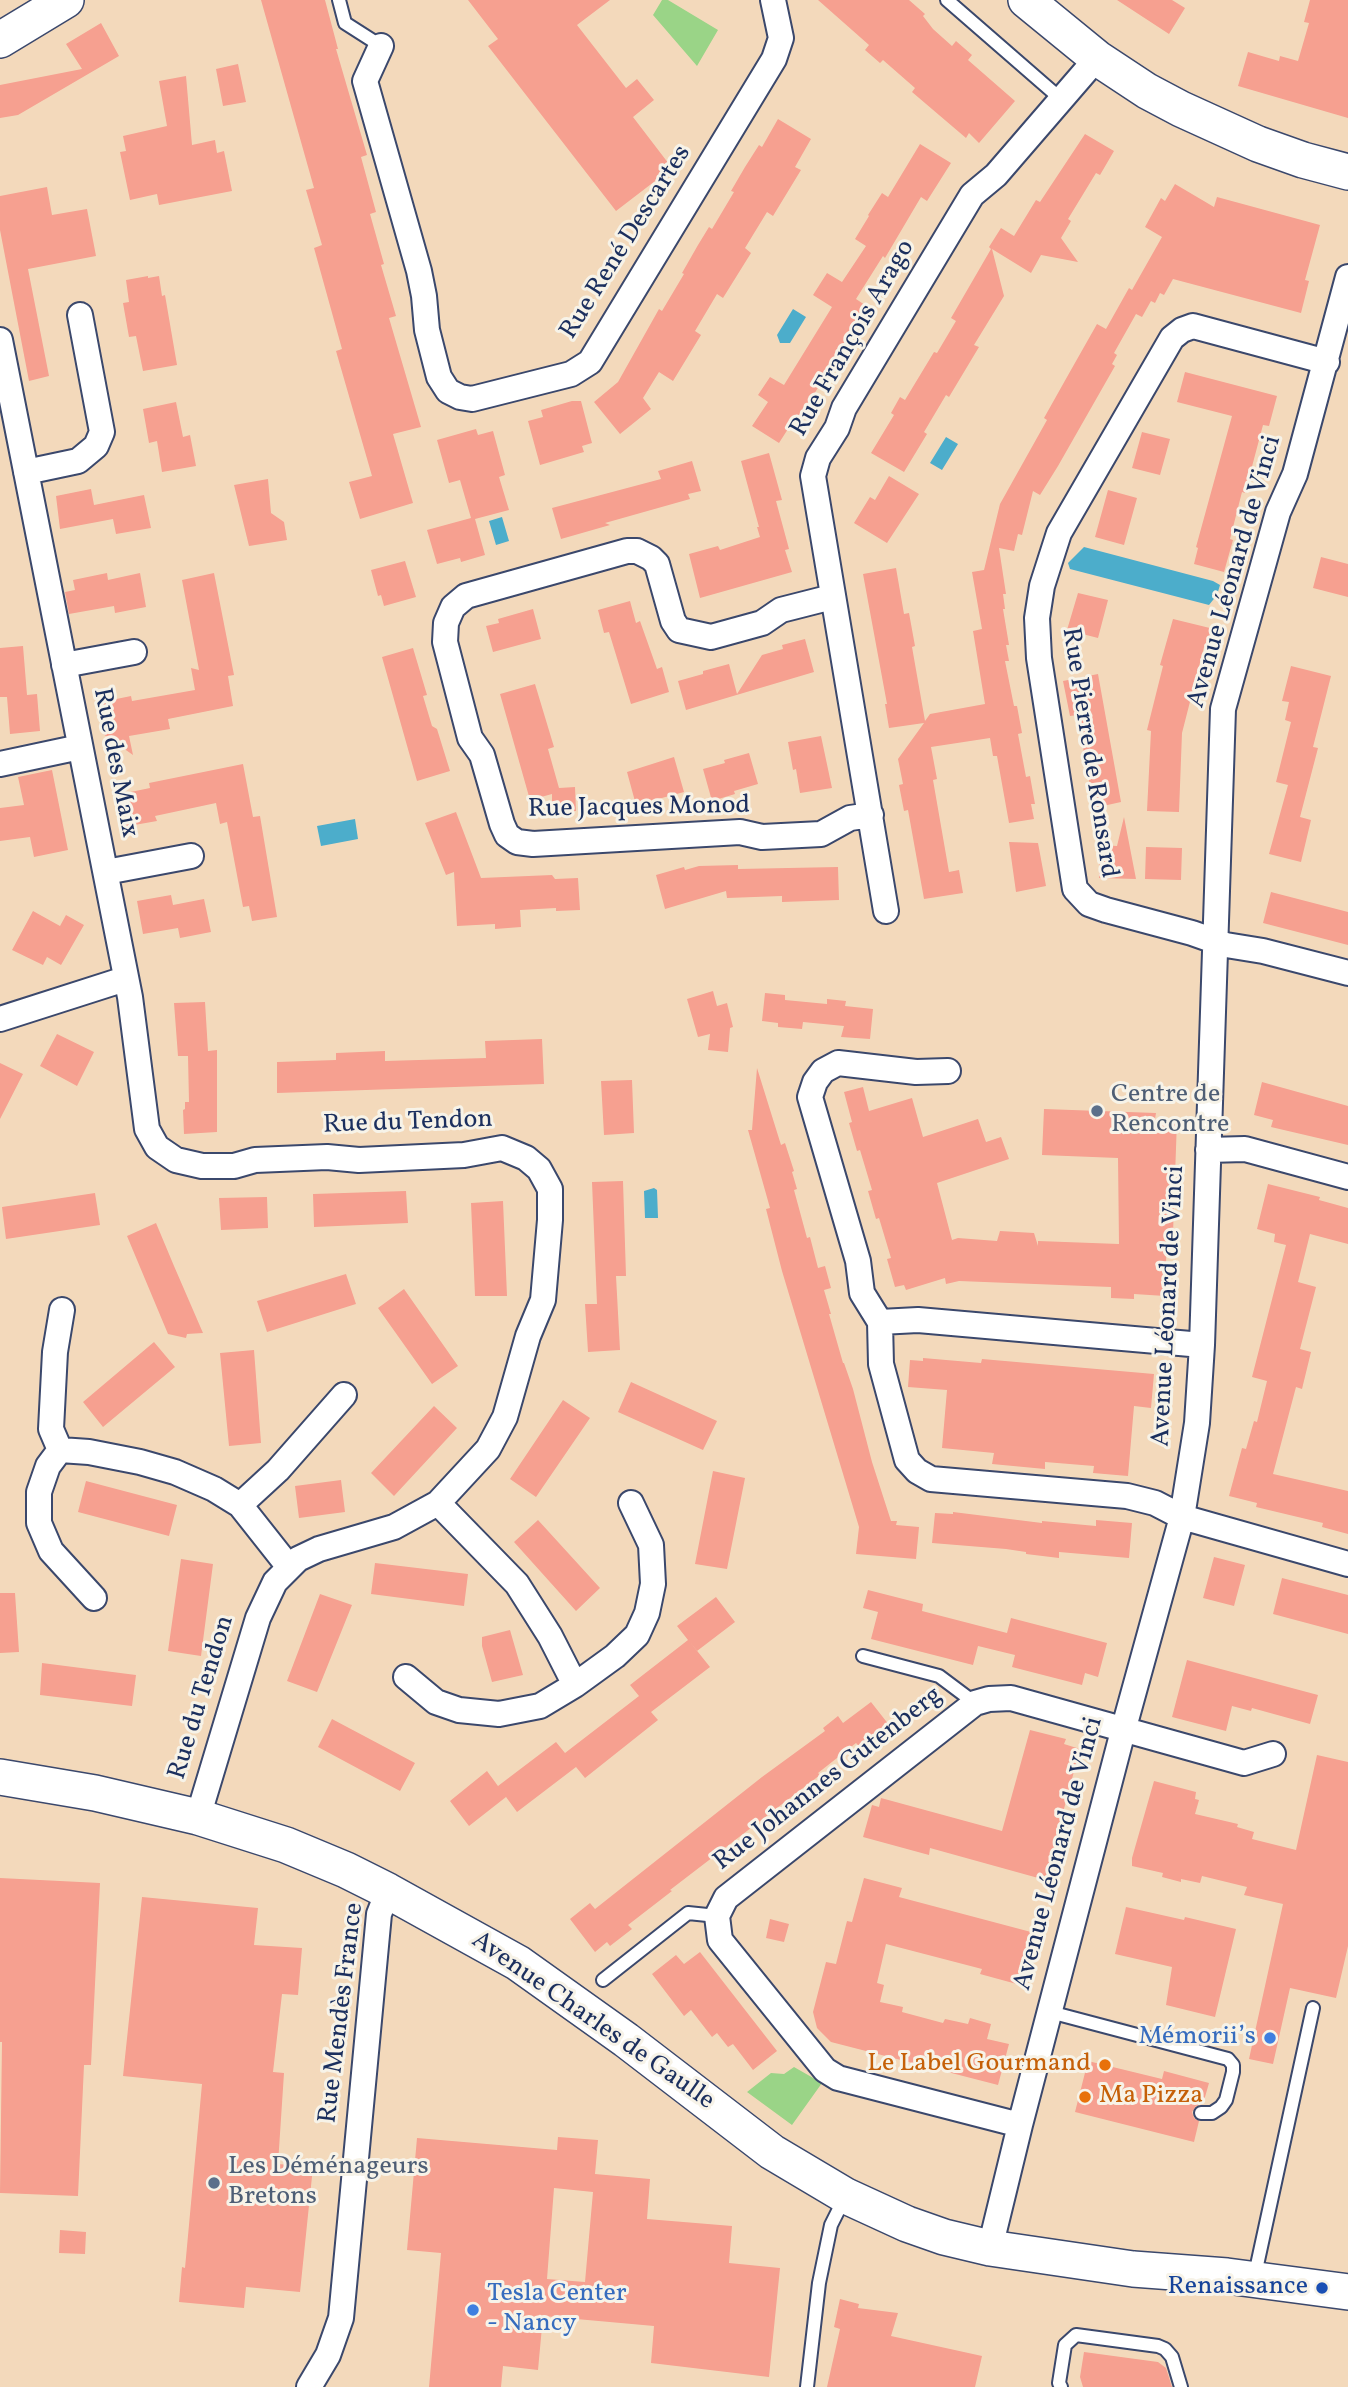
<!DOCTYPE html>
<meta charset="utf-8">
<style>
body{margin:0}
canvas{display:block;background:#f3d9bb}
</style>
<canvas width="1348" height="2387"></canvas>
<script>
const ctx = document.querySelector('canvas').getContext('2d');
ctx.lineJoin = 'round';
function fill(path, color) { ctx.fillStyle = color; ctx.fill(path, 'evenodd'); }
const poly = rows => new Path2D(rows.map(r => 'M' + r).join(''));
function stroke(path, color, width, dash) { ctx.strokeStyle = color; ctx.lineWidth = width; ctx.lineCap = dash ? 'butt' : 'round'; ctx.setLineDash(dash || []); ctx.stroke(path); }
function label(font, color, halo, rows, align = 'center') {
  ctx.font = font + ' Vollkorn,serif'; ctx.lineWidth = 6; ctx.setLineDash([]); ctx.textBaseline = 'middle'; ctx.strokeStyle = halo; ctx.fillStyle = color; for (const [text, x, y, turn = 0] of rows) {
    ctx.save(); ctx.translate(x, y); ctx.rotate((+turn || 0) * Math.PI / 180); ctx.textAlign = isNaN(turn) ? turn : align; if (halo) ctx.strokeText(text, 0, 0); ctx.fillText(text, 0, 0); ctx.restore();
  }
}
fill(poly([
 [662,0,668,0,718,30,697,66,653,15],
 [794,2067,822,2083,792,2125,747,2092,771,2073,784,2074]
]), '#9ad487');
fill(poly([
 [793,309,806,317,790,343,780,343,777,335],
 [946,437,958,444,942,470,930,463],
 [502,517,509,541,496,545,489,521],
 [1084,547,1213,581,1220,585,1217,595,1209,605,1070,569,1068,563],
 [355,819,358,839,321,846,317,826],
 [654,1188,657,1190,658,1218,645,1218,644,1191]
]), '#4cadcb');
fill(poly([
 [261,0,325,0,338,49,336,49,367,155,361,157,376,212,370,214,384,264,381,265,396,316,389,318,421,427,393,434,413,503,360,519,349,482,372,476,336,351,342,349,314,248,322,245,306,190,314,188],
 [468,0,610,0,577,25,626,88,637,79,654,100,633,117,672,168,616,211,488,46,498,39],
 [818,0,909,0,925,14,923,16,933,29,952,46,956,41,972,55,968,60,1015,101,979,143,969,133,966,138,912,92,915,88,883,60,880,63,865,50,869,45],
 [1117,0,1172,0,1185,8,1169,34],
 [1310,0,1348,0,1348,118,1238,86,1248,52,1279,61,1280,56,1298,61,1309,23,1304,22],
 [101,23,119,56,18,115,0,118,0,85,82,69,66,44],
 [238,64,246,102,223,106,216,69],
 [186,76,192,145,215,140,217,153,224,151,232,191,159,205,157,194,130,200,120,152,126,151,123,136,167,126,159,81],
 [778,119,811,139,795,167,801,170,773,216,767,212,745,248,751,253,723,298,717,294,695,331,701,335,673,381,659,372,643,398,651,409,620,434,594,402,618,382,659,309,662,311,684,274,682,273,698,245,709,227,712,229,734,192,731,191,745,167,759,145,762,147],
 [1085,134,1114,151,1100,175,1096,173,1068,219,1071,221,1061,238,1078,262,1041,255,1031,273,992,249,1004,296,974,345,979,347,949,397,946,395,924,432,927,434,904,472,871,453,894,415,891,413,900,397,905,400,934,352,937,353,956,321,951,318,991,249,989,247,1001,228,1014,236,1036,200,1040,202],
 [920,144,951,163,927,201,921,197,885,258,883,256,856,299,868,307,798,420,795,418,779,443,752,426,768,402,758,395,770,377,784,385,832,307,813,295,827,273,842,282,866,246,855,239,869,216,868,215,882,193,888,197],
 [1175,184,1214,207,1217,197,1320,225,1305,280,1309,281,1301,313,1173,279,1164,295,1160,293,1155,303,1151,301,1142,317,1136,314,1114,353,1117,355,1112,364,1115,366,1058,466,1040,495,1033,491,1022,535,1018,534,1014,551,999,548,1006,594,1003,594,1005,609,1003,609,1009,645,1006,645,1009,661,1005,661,1014,706,1017,706,1022,733,1018,734,1026,777,1030,776,1035,804,1031,804,1034,819,1009,823,997,756,993,756,990,738,931,747,937,779,933,780,949,872,959,870,963,893,924,899,908,810,904,811,899,785,903,784,898,759,924,723,889,728,885,704,887,704,863,574,896,568,904,614,909,613,915,646,912,647,925,721,930,714,985,704,973,631,982,629,972,572,984,570,1000,504,1047,420,1044,418,1067,377,1097,324,1106,329,1129,288,1132,290,1162,237,1145,227,1161,198,1165,201],
 [47,187,52,215,87,209,96,256,28,269,49,376,29,381,0,230,0,196],
 [148,276,148,278,159,276,162,296,165,295,177,365,143,371,136,336,129,337,123,303,129,302,126,280],
 [1185,372,1277,396,1269,426,1263,425,1245,493,1242,492,1230,539,1233,540,1224,572,1194,564,1198,548,1196,547,1232,416,1177,402],
 [572,401,581,401,592,443,582,446,584,452,540,465,528,421,543,417,541,410],
 [176,402,183,437,190,435,196,466,162,472,157,441,149,443,143,409],
 [476,429,478,435,493,431,505,475,499,477,509,510,475,519,485,555,461,562,460,558,437,564,427,530,471,518,460,480,449,483,437,440],
 [1142,432,1170,439,1160,475,1132,468],
 [769,453,782,500,776,501,789,549,785,550,792,572,700,598,689,554,718,546,720,550,760,537,757,527,759,527,741,461],
 [692,461,701,491,688,494,690,499,605,523,610,525,561,539,552,508,661,479,658,471],
 [889,476,919,494,887,543,854,523,870,497,875,500],
 [268,479,271,513,284,522,287,540,249,546,234,485],
 [91,489,94,505,144,495,151,528,116,534,113,519,60,529,56,496],
 [1108,490,1137,498,1124,545,1095,537],
 [1321,557,1348,564,1348,597,1313,588],
 [405,561,416,597,384,606,381,595,378,596,371,570],
 [107,573,108,580,140,573,146,607,115,613,114,606,69,614,65,592,75,590,73,580],
 [214,573,234,675,228,676,233,706,168,719,170,729,129,736,133,755,103,734,97,703,131,696,132,701,195,690,191,668,199,670,182,580],
 [1078,593,1108,600,1098,638,1067,630],
 [630,601,636,623,640,621,657,669,662,667,669,692,631,704,609,632,604,633,598,610],
 [533,609,541,639,493,652,486,626,499,623,498,619],
 [1173,619,1214,629,1209,649,1204,647,1182,733,1179,812,1147,811,1151,731,1147,730,1163,666,1160,665],
 [805,639,814,672,686,710,678,681,703,674,703,671,729,664,737,694,762,655,783,649,782,645],
 [23,646,27,695,37,694,40,731,10,734,7,697,0,697,0,648],
 [413,648,427,695,423,696,432,726,437,729,450,771,417,781,382,657],
 [1291,666,1331,676,1313,747,1318,748,1300,817,1311,820,1301,862,1269,854,1288,785,1276,782,1291,722,1285,720,1289,702,1282,701],
 [1098,674,1121,802,1094,808,1077,715,1070,716,1063,681],
 [535,684,554,747,548,749,559,788,575,787,576,811,552,811,552,794,530,800,500,694],
 [821,736,832,788,800,793,796,769,793,770,788,742],
 [749,753,758,784,734,791,735,794,712,801,703,769,725,763,724,760],
 [674,757,684,792,636,805,627,772],
 [243,764,253,817,260,816,277,917,252,921,249,906,243,907,227,822,220,824,216,803,155,816,157,821,123,827,116,795,150,788,149,783],
 [52,770,68,850,34,857,30,837,0,841,0,808,24,805,18,777],
 [456,812,481,878,552,875,555,879,578,878,580,910,556,911,556,908,520,910,521,927,495,929,495,924,457,926,454,872,446,875,425,823],
 [1124,817,1136,879,1099,878,1100,845,1117,846],
 [1009,842,1038,843,1046,886,1016,892],
 [1146,847,1182,848,1181,880,1145,879],
 [738,865,738,869,838,867,839,900,782,902,782,896,727,898,726,891,665,909,656,875,684,867,685,870,699,866],
 [1271,892,1348,912,1348,945,1263,923],
 [171,895,173,905,204,899,211,932,180,938,178,928,143,934,137,901],
 [33,911,60,926,66,915,84,925,61,965,47,957,43,965,12,950],
 [713,991,717,1006,727,1003,733,1027,730,1028,728,1052,708,1050,710,1034,698,1037,687,999],
 [765,993,785,995,785,1000,827,1004,827,999,846,1001,845,1006,873,1009,870,1039,841,1037,844,1026,803,1022,802,1029,778,1027,778,1023,762,1021],
 [205,1002,208,1051,217,1050,217,1132,184,1134,183,1110,185,1109,185,1102,189,1102,188,1056,178,1056,174,1003],
 [57,1034,94,1052,77,1086,40,1066],
 [542,1039,544,1084,277,1093,277,1062,336,1060,336,1053,385,1051,385,1061,486,1058,485,1041],
 [0,1063,23,1074,0,1119],
 [757,1068,781,1145,785,1143,794,1171,792,1172,797,1189,794,1190,807,1238,810,1237,818,1268,825,1266,831,1288,824,1290,831,1314,829,1314,843,1363,844,1363,853,1389,872,1462,891,1521,897,1521,896,1525,919,1527,916,1559,856,1554,859,1527,782,1271,766,1209,770,1208,748,1130,752,1130],
 [632,1080,634,1133,604,1135,601,1081],
 [1262,1082,1348,1106,1348,1145,1271,1127,1273,1120,1254,1115],
 [863,1087,869,1111,912,1098,923,1137,978,1119,986,1142,1001,1137,1009,1159,937,1183,952,1240,958,1238,997,1241,1000,1231,1034,1233,1038,1246,1038,1241,1119,1244,1118,1158,1042,1155,1044,1109,1156,1113,1155,1119,1177,1120,1173,1233,1167,1232,1165,1296,1134,1294,1134,1299,1111,1298,1111,1287,959,1281,946,1284,945,1278,906,1290,904,1285,895,1287,887,1259,891,1258,879,1218,876,1219,868,1191,872,1190,860,1150,857,1151,849,1123,852,1122,844,1092],
 [623,1181,626,1276,616,1276,620,1350,588,1352,585,1304,597,1304,592,1182],
 [1268,1184,1320,1197,1319,1200,1348,1208,1348,1244,1310,1234,1298,1282,1316,1287,1300,1349,1311,1352,1302,1389,1296,1387,1273,1474,1348,1491,1348,1534,1322,1527,1323,1523,1256,1507,1257,1503,1229,1496,1242,1448,1246,1449,1254,1421,1257,1422,1267,1381,1252,1377,1286,1245,1274,1242,1275,1234,1257,1229],
 [406,1191,408,1223,314,1227,313,1194],
 [95,1193,100,1225,6,1239,2,1207],
 [267,1197,268,1228,221,1230,219,1198],
 [503,1201,507,1296,475,1296,471,1203],
 [156,1223,174,1266,203,1333,187,1334,186,1338,168,1334,127,1236],
 [346,1274,356,1304,267,1332,257,1301],
 [404,1289,458,1366,432,1384,378,1308],
 [154,1342,175,1367,103,1427,83,1402],
 [254,1350,261,1443,229,1446,220,1353],
 [923,1358,981,1363,982,1359,1154,1374,1151,1408,1134,1406,1128,1476,1093,1473,1094,1466,1045,1462,1045,1469,992,1464,994,1453,942,1448,947,1390,908,1387,910,1360,923,1361],
 [631,1382,717,1421,703,1450,618,1412],
 [563,1400,590,1418,536,1497,510,1479],
 [434,1406,457,1428,394,1496,371,1473],
 [713,1471,745,1478,727,1569,695,1564],
 [341,1480,345,1512,299,1518,295,1486],
 [86,1481,177,1505,169,1536,78,1512],
 [953,1512,1042,1523,1042,1521,1096,1526,1096,1520,1132,1523,1129,1558,1059,1552,1059,1558,1026,1554,1026,1552,1006,1549,932,1543,935,1513,953,1514],
 [538,1520,600,1588,576,1611,514,1542],
 [1214,1557,1245,1565,1234,1606,1203,1598],
 [181,1559,213,1564,201,1656,168,1651],
 [375,1563,468,1574,464,1606,371,1594],
 [1282,1578,1348,1595,1348,1634,1273,1614],
 [868,1590,923,1604,922,1611,1007,1633,1011,1618,1107,1643,1098,1677,1085,1673,1082,1685,1012,1667,1015,1655,978,1646,973,1665,871,1639,878,1612,863,1608],
 [0,1593,15,1593,19,1652,0,1653],
 [320,1594,352,1605,317,1692,287,1681],
 [716,1597,735,1622,697,1651,690,1642,710,1667,651,1712,658,1720,585,1778,576,1767,517,1812,498,1786,556,1742,565,1753,639,1696,630,1685,688,1640,677,1626],
 [510,1630,523,1675,492,1682,482,1646,482,1637],
 [1187,1660,1318,1695,1310,1724,1252,1708,1251,1711,1232,1706,1226,1731,1172,1717],
 [42,1663,136,1675,132,1706,40,1695],
 [871,1702,893,1730,868,1749,865,1745,861,1748,856,1743,818,1773,820,1775,670,1890,672,1891,628,1925,632,1929,610,1946,607,1942,595,1952,570,1919,590,1903,595,1909,762,1777,825,1731,823,1728,838,1716,843,1723],
 [332,1719,415,1763,400,1791,318,1747],
 [1030,1730,1066,1739,1064,1744,1080,1749,1061,1820,1065,1821,1049,1881,930,1848,929,1855,863,1837,872,1805,879,1807,881,1798,1002,1831],
 [1317,1755,1348,1762,1348,1946,1336,1998,1290,1988,1273,2064,1249,2059,1283,1904,1244,1895,1247,1887,1202,1876,1200,1883,1181,1879,1181,1882,1162,1877,1163,1873,1132,1866,1132,1858,1154,1781,1196,1792,1195,1799,1199,1800,1195,1814,1238,1824,1237,1827,1254,1832,1252,1839,1296,1850],
 [487,1771,506,1797,469,1826,450,1801],
 [0,1878,100,1883,91,2065,84,2065,78,2196,0,2193,2,2042,0,2042],
 [864,1878,902,1888,899,1897,1031,1932,1024,1957,1031,1959,1024,1986,980,1974,982,1969,886,1944,877,1983,884,1985,880,2002,903,2007,902,2012,943,2023,945,2019,968,2024,970,2018,991,2024,987,2039,1009,2044,998,2085,831,2042,817,2028,813,2012,826,1962,836,1964,847,1921,852,1922],
 [142,1897,258,1908,254,1945,302,1948,298,1995,282,1994,273,2072,284,2073,278,2164,313,2167,300,2292,246,2287,244,2308,179,2302,182,2267,185,2268,202,2084,123,2076],
 [1126,1907,1184,1920,1185,1917,1236,1929,1215,2017,1166,2005,1172,1967,1115,1954],
 [770,1919,789,1924,784,1942,766,1938],
 [700,1952,777,2051,753,2070,733,2044,728,2047,717,2033,712,2037,691,2010,684,2016,652,1974,676,1955,684,1964],
 [1088,2061,1162,2079,1164,2071,1209,2083,1203,2104,1196,2106,1192,2112,1194,2118,1199,2121,1194,2142,1075,2112],
 [558,2137,598,2140,595,2174,650,2179,647,2219,732,2226,729,2263,780,2268,769,2377,651,2363,654,2326,543,2316,538,2370,503,2366,501,2387,429,2387,441,2253,407,2250,417,2138,557,2150],
 [554,2188,593,2192,585,2282,547,2279],
 [60,2230,86,2232,85,2254,59,2253],
 [840,2299,859,2304,858,2308,898,2313,891,2336,982,2356,975,2387,827,2387,840,2329,834,2327],
 [1084,2352,1158,2362,1166,2368,1172,2387,1083,2387,1080,2377]
]), '#f6a090');
const lane = poly([
 [339,0,345,23,381,46],
 [947,0,1062,100],
 [863,1656,939,1676,975,1703],
 [603,1980,688,1913,717,1916],
 [1050,2012,1228,2059,1233,2065,1233,2072,1226,2100,1221,2107,1212,2113,1201,2113],
 [1254,2279,1313,2008],
 [807,2387,819,2283,831,2225,845,2197],
 [1061,2387,1059,2383,1065,2345,1076,2335,1158,2346,1165,2349,1172,2357,1181,2387]
]);
const street = poly([
 [381,46,365,81,419,271,424,296,427,330,439,377,448,391,460,397,472,399,571,374,590,362,774,59,781,38,773,0],
 [0,340,130,997,147,1129,157,1147,176,1160,202,1166,234,1166,255,1160,327,1157,359,1160,464,1155,502,1148,526,1158,539,1169,550,1189,550,1220,543,1300,528,1336,505,1417,488,1449,438,1503,394,1527,319,1549,298,1559,275,1582,258,1618,198,1817],
 [1327,362,1193,326,1182,330,1172,338,1059,533,1042,586,1037,618,1039,658,1075,889,1089,904,1106,910,1192,933,1226,945,1263,951,1348,973],
 [26,472,78,461,96,446,102,432,80,315],
 [832,597,781,610,762,623,711,637,679,630,673,621,657,564,651,558,637,551,627,551,466,596,453,607,446,623,445,642,470,738,482,755,502,824,507,835,517,842,533,844,740,832,762,837,821,834,850,818,871,815],
 [64,665,134,652],
 [0,764,80,747],
 [106,872,191,856],
 [886,911,813,476,818,458,837,428,844,408,972,195,996,175,1097,58],
 [0,1019,125,979],
 [948,1071,916,1072,838,1063,823,1071,815,1082,810,1097,858,1261,862,1293,880,1322,881,1364,907,1460,917,1471,931,1479,1127,1496,1155,1503,1182,1517,1348,1564],
 [1208,1150,1245,1149,1348,1177],
 [880,1322,918,1320,1202,1345],
 [60,1450,51,1429,55,1352,62,1310],
 [240,1505,278,1470,344,1395],
 [94,1598,51,1551,39,1523,39,1492,48,1466,60,1450,89,1452,140,1462,175,1472,214,1489,240,1505,289,1567],
 [406,1677,436,1702,459,1710,499,1714,540,1706,575,1685,550,1636,517,1584,438,1503],
 [575,1685,615,1656,637,1635,647,1613,653,1584,651,1545,631,1503],
 [1020,2125,838,2078,825,2070,720,1940,717,1916,726,1898,975,1703,989,1699,1011,1698,1244,1763,1273,1754],
 [990,2248,1020,2125,1123,1731,1182,1517,1197,1423,1202,1345,1223,709,1278,512,1295,474,1348,277],
 [309,2387,328,2355,341,2318,379,1914,388,1891]
]);
const secondary = poly([
 [1026,0,1097,58,1147,91,1181,109,1258,144,1303,160,1348,172],
 [0,40,66,0],
 [0,1777,95,1793,198,1817,286,1845,346,1870,388,1891,518,1963,626,2040,772,2152,846,2196,907,2224,944,2237,990,2248,1133,2269,1227,2276,1348,2292]
]);
stroke(lane, '#3b486c', 16);
stroke(street, '#3b486c', 28);
stroke(secondary, '#3b486c', 38);
stroke(lane, '#fff', 12);
stroke(street, '#fff', 24);
stroke(secondary, '#fff', 35);
for (const [x, y, r, color] of [
 [1097,1111,7,"#5c6f8a"],
 [1270,2038,7,"#3f7fe0"],
 [1105,2065,7,"#e8710a"],
 [1085,2097,7,"#e8710a"],
 [214,2183,7,"#5c6f8a"],
 [1322,2288,7,"#1a4fb4"],
 [473,2310,7,"#3f7fe0"]
]) { const dot = new Path2D(); dot.arc(x, y, r, 0, 2 * Math.PI); ctx.fillStyle = color; ctx.fill(dot); stroke(dot, '#f7f3e8', 2.5); }
label('26px', '#1b2f5e', '#f7f3e8', [
 ["Rue René Descartes",627,243,-58],
 ["Rue François Arago",854,339,-60],
 ["Avenue Léonard de Vinci",1236,572,-74],
 ["Rue Pierre de Ronsard",1088,753,81],
 ["Rue des Maix",114,763,79],
 ["Rue Jacques Monod",639,809,-1],
 ["Rue du Tendon",408,1124,-2],
 ["Avenue Léonard de Vinci",1170,1306,-87],
 ["Rue du Tendon",203,1698,-73],
 ["Rue Johannes Gutenberg",829,1780,-38],
 ["Avenue Léonard de Vinci",1060,1854,-75],
 ["Rue Mendès France",343,2013,-83],
 ["Avenue Charles de Gaulle",592,2022,35]
]);
label('26px', '#4e5e75', '#f7f3e8', [
 ["Centre de",1111,1096],
 ["Rencontre",1111,1126],
 ["Les Déménageurs",228,2168],
 ["Bretons",228,2198]
], 'left');
label('26px', '#366cbe', '#f7f3e8', [
 ["Mémorii’s",1256,2038],
 ["Tesla Center",487,2295,"left"],
 ["- Nancy",487,2325,"left"]
], 'right');
label('26px', '#c56008', '#f7f3e8', [
 ["Le Label Gourmand",1091,2065],
 ["Ma Pizza",1099,2097,"left"]
], 'right');
label('26px', '#164399', '#f7f3e8', [
 ["Renaissance",1308,2288]
], 'right');
</script>
